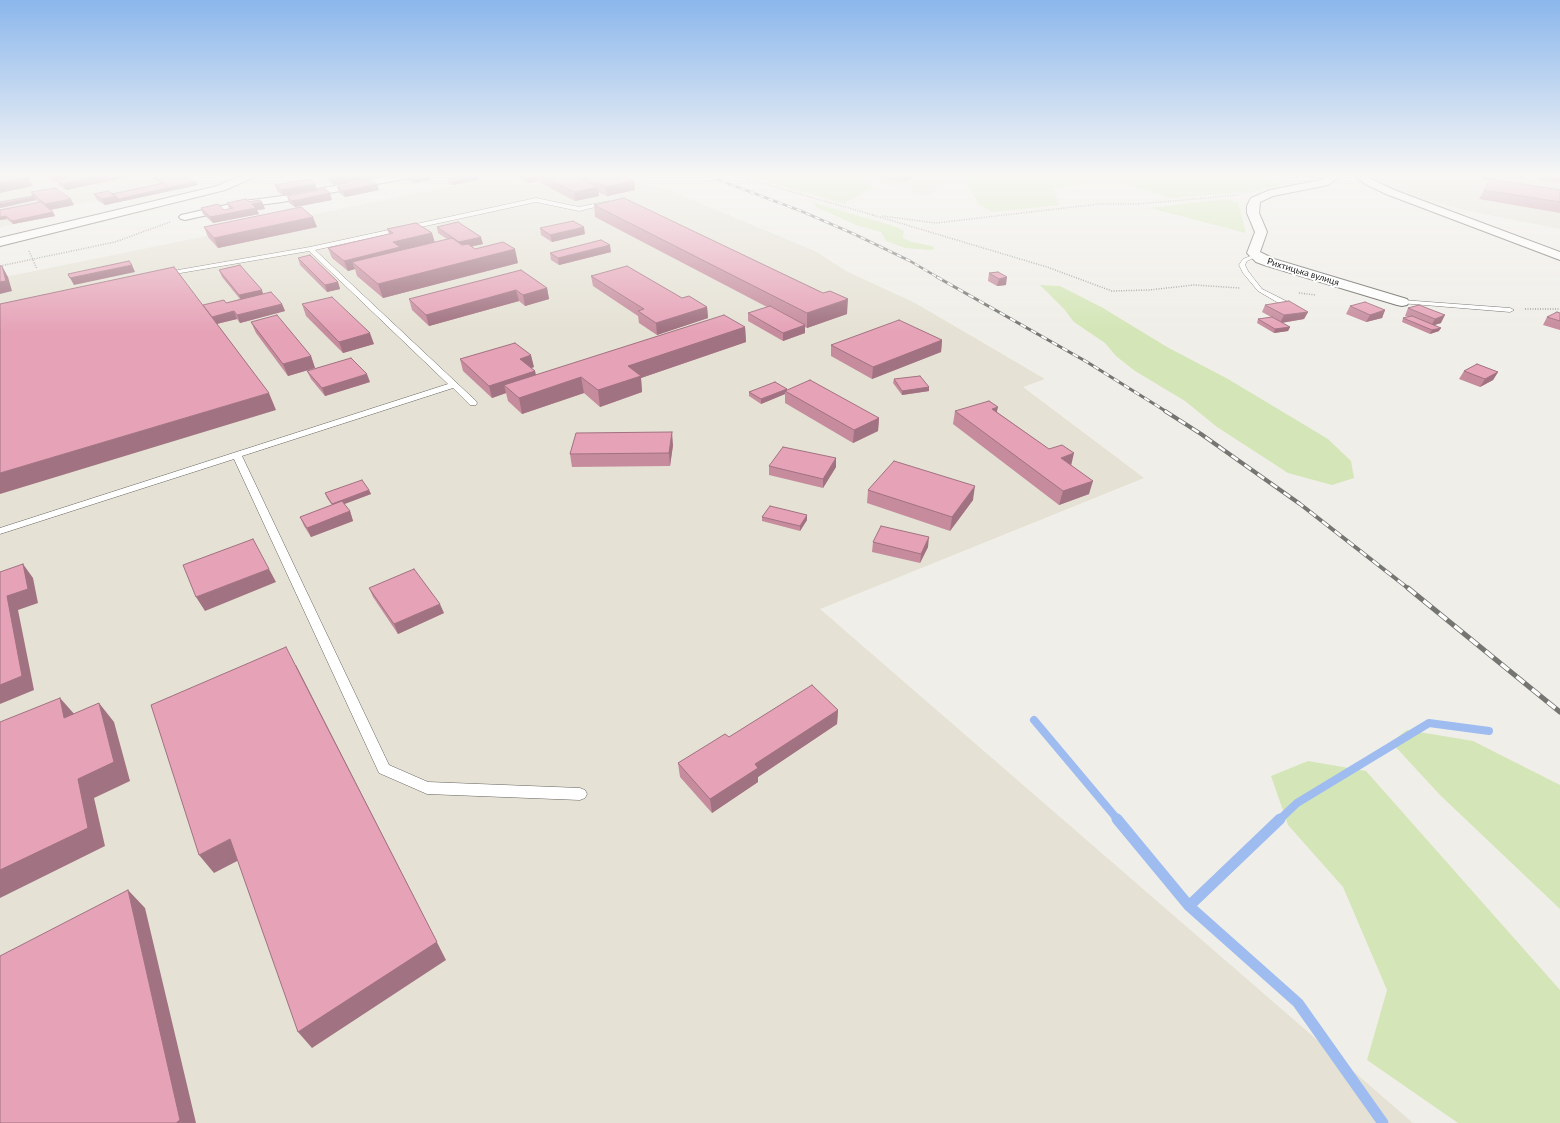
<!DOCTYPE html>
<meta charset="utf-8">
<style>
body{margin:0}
canvas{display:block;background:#f0eee8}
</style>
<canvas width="1560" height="1123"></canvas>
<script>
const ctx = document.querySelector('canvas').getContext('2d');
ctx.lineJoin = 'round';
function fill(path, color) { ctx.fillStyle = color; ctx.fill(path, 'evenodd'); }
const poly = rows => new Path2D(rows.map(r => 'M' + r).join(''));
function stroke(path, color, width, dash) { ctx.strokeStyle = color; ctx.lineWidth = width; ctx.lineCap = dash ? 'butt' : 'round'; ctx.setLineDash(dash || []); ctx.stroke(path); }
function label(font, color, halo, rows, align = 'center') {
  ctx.font = font + ' Lato,sans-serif'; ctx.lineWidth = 4; ctx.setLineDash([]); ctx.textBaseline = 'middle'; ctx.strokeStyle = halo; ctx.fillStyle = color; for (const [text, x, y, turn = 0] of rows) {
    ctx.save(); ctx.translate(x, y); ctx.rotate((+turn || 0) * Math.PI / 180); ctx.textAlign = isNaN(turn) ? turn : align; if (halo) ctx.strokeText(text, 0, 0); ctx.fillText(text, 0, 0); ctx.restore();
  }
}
fill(poly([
 [0,174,200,174,183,178,198,185,105,205,97,200,49,210,55,216,0,227],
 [512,174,615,174,676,193,817,252,846,271,915,303,1045,379,1023,387,1144,478,820,609,1413,1123,0,1123,0,278],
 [856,174,966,174,931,194,922,196],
 [1369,174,1560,174,1560,229,1469,211,1402,193,1386,186]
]), '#e5e1d4');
fill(poly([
 [739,174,849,174,856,176,873,188,846,202,846,204],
 [976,174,1254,174,1286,184,1252,192,1170,198,1107,179,1054,189,1059,205,993,212,978,204,966,179],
 [1226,199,1238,202,1246,233,1150,208],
 [814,203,894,226,904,231,903,238,912,242,932,246,935,249,929,250,905,248,886,241,881,232,856,225,816,207],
 [1040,285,1060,286,1103,308,1167,347,1228,379,1328,439,1351,461,1354,478,1332,485,1288,473,1217,427,1185,401,1135,371,1116,356,1105,343,1074,322,1064,309],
 [1407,730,1473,741,1560,785,1560,909,1440,795,1391,742],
 [1308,761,1366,771,1560,990,1560,1123,1458,1123,1367,1060,1387,990,1343,887,1288,825,1271,776]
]), '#d4e6b7');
stroke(poly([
 [1302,174,1318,178]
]), '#9fbcf1', 3.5);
stroke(poly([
 [1034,720,1118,820],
 [1279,820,1297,803,1429,723,1489,731]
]), '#9fbcf1', 8);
stroke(poly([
 [1117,819,1189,906,1298,1003,1383,1123],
 [1189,906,1280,819]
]), '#9fbcf1', 11);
const lane = poly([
 [1440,174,1450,174,1466,178,1463,180,1440,174],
 [536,198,579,207,609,201,612,203,579,211,536,202,315,250,476,401,477,403,476,405,470,405,453,388,242,456,389,765,428,782,580,788,585,790,587,794,585,798,580,800,427,794,379,773,234,459,0,534,0,528,448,384,309,251,163,276,160,274,161,273,310,247,536,198],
 [1253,255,1258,256,1247,261,1245,265,1248,271,1262,289,1298,307,1298,311,1292,311,1258,291,1243,273,1239,265,1243,259,1253,255],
 [1402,300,1510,308,1514,310,1510,312,1400,303,1400,301,1402,300]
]);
const street = poly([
 [244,174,258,174,257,176,225,190,0,246,0,238,217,186,244,174],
 [397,174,419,174,414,177,282,202,244,207,185,220,181,219,179,217,181,215,244,201,282,196,397,174],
 [1331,174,1343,174,1328,185,1273,196,1260,202,1259,213,1267,232,1260,252,1274,259,1407,299,1409,302,1407,305,1402,306,1397,305,1264,265,1256,262,1247,253,1255,232,1247,213,1247,206,1251,198,1270,190,1321,180,1331,174],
 [1353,174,1365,174,1373,180,1394,190,1560,252,1560,260,1386,194,1365,184,1353,174]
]);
stroke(lane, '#66645f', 1);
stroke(street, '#66645f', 2);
stroke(poly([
 [730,174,873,215],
 [873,215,1047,267,1112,291,1149,290,1194,285,1240,288],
 [882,216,936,223,1099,204,1137,204,1239,195],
 [29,251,37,269],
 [0,266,115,242,170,222],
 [1299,293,1316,295],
 [1525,309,1560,309]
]), '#9b9a96', 1.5, [1, 1.5]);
fill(lane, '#fff');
fill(street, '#fff');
const railFar3 = poly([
 [703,174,801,211,854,234,910,261,939,278]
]);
const railFar2 = poly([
 [937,277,1087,362,1167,412]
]);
const railFar1 = poly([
 [1165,411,1201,434,1300,504,1409,589]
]);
const rail = poly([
 [1408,588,1560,712]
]);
stroke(railFar3, '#757571', 2.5);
stroke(railFar2, '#757571', 3);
stroke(railFar1, '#757571', 4);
stroke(rail, '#757571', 5);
stroke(railFar3, '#fff', 1.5, [5]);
stroke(railFar2, '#fff', 2, [6]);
stroke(railFar1, '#fff', 2.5, [8]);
stroke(rail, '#fff', 3.5, [10]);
fill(poly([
 [76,174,142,174,66,190,59,185,57,181,54,182,50,179,49,176,71,176,77,175],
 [154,174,200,174,186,177,198,185,105,205,97,200,94,194,112,194,161,183,151,178,149,175],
 [332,174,387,174,334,185,328,181,326,175],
 [513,174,619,174,634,181,635,190,607,196,598,192,599,196,575,201,537,181,528,183,514,176],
 [877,174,919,174,903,182,877,177],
 [1483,174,1498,174,1496,180,1560,190,1560,213,1479,199,1484,190,1490,180,1482,179],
 [1541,174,1560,177,1560,183,1538,180],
 [407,177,430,177,431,180,414,183,408,180],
 [478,177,479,180,453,185,449,183,448,179],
 [315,184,317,190,283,196,277,191,275,185],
 [337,187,379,190,345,197,339,193],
 [31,192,74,205,51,210,55,216,13,224,7,219,0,220,0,210,39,202,36,200,0,208,32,196],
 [287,196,332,200,295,207,289,203],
 [249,202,262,202,265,209,257,210,259,214,213,223,203,214,201,208,224,210,229,209,227,203],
 [594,205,847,314,807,328,805,327,805,333,783,341,748,321,748,313,767,307,595,217],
 [204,227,317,227,218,248,208,237],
 [437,227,483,244,472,246,475,249,518,263,383,298,357,276,355,269,348,271,332,258,328,248,389,234,387,229,432,233,434,242,447,239,438,233],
 [540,228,585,234,552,242,541,235],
 [611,252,559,265,551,260,550,253],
 [298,258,338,282,340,289,327,292,300,265],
 [219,270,282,304,285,311,240,323,237,319,217,324,276,410,204,308,203,305,226,303,240,299,222,277],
 [998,272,1006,285,997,286,988,281,989,273],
 [591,276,682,298,707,307,708,318,657,335,639,323,638,316,593,286],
 [547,288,549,299,525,306,519,301,429,326,412,310,409,299],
 [302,304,374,344,343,353,306,316],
 [1265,305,1308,312,1304,319,1282,323,1290,327,1288,331,1274,333,1257,323,1258,319,1271,317,1262,312],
 [1419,305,1441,323,1435,325,1439,331,1430,334,1402,322,1403,318,1408,317,1405,316,1408,308],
 [1350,306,1385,310,1382,318,1366,322,1346,314],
 [1560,313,1560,330,1543,325,1547,317],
 [251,322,311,356,315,368,288,376,256,333],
 [745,327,746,342,641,378,642,392,600,407,584,393,522,414,508,401,506,393,492,398,463,371,460,359,534,367,531,368,535,371,536,375],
 [942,340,941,352,872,379,831,356,831,345],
 [307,371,370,382,325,396,311,379],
 [1464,371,1498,372,1493,380,1480,387,1459,379],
 [894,379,929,387,929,391,902,395,893,383],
 [787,389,787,390,879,418,878,431,853,443,785,403,785,394,761,404,749,396,749,392],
 [955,411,997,412,1071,465,1089,494,1059,505,953,424],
 [673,445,670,466,572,467,570,454],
 [836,458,836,467,823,488,769,475,769,466],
 [369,490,371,494,344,504,350,511,353,521,311,537,304,526,300,517,332,505,327,498,325,493],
 [868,490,973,500,950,531,867,503],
 [762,517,807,520,800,531,762,521],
 [873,542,928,547,920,563,872,552],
 [369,588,444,613,398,634,373,597],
 [838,710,837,724,758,777,758,782,712,813,680,777,678,763,729,737]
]), '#c68c9e');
fill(poly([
 [110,174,142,174,66,190,63,184],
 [184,174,200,174,183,178,182,175],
 [356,174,387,174,334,185,332,179],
 [526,174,536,174,537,181,528,183],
 [908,174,919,174,903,182,903,176],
 [70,176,72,179,56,179,57,181,54,182,53,179],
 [28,177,33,186,0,193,0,183],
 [430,177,431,180,414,183,414,180],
 [478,177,479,180,453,185,452,182],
 [634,181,635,190,607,196,606,187],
 [196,182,198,185,105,205,102,199],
 [315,184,317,190,283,196,281,190],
 [377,184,379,190,345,197,343,191],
 [598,187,599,196,575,201,574,192],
 [330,193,332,200,295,207,292,201],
 [35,197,36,200,0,208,0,204],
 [71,199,74,205,49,210,45,204],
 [262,202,265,209,257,210,259,214,213,223,210,217,252,204],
 [53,212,55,216,13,224,12,221],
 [6,216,7,219,0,220,0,217],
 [313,217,317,227,218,248,214,238],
 [584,227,585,234,552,242,550,235],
 [432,233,435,243,352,262,355,269,348,271,344,261,393,242],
 [481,237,483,244,460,249,459,242],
 [610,245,611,252,559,265,558,258],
 [515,249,518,263,383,298,378,284],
 [132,265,135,272,74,285,70,278],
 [2,266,8,277,12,291,0,294,0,282],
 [1007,277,1006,285,997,286,999,279],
 [338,282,340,289,327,292,325,285],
 [547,288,549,299,525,306,523,295],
 [262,290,264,297,242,302,239,295],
 [516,290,519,301,429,326,426,315],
 [848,299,847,314,807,328,807,313],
 [282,304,285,311,240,323,237,315],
 [707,307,708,318,657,335,656,323],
 [1385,310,1382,318,1366,322,1370,315],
 [234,311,237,319,216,324,212,317],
 [1308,312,1304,319,1280,323,1284,315],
 [1445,315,1441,323,1431,326,1435,319],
 [805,325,805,333,783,341,783,333],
 [745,327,746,342,641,378,642,392,600,407,598,390,628,366],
 [1290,327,1288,331,1274,333,1275,329],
 [1441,328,1439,331,1430,334,1432,330],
 [370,333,374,344,343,353,339,342],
 [942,340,941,352,872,379,873,367],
 [531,355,534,367,523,371,520,359],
 [311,356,315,368,288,376,283,364],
 [535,371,537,383,504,385,506,393,492,398,489,386],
 [1498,372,1493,380,1480,387,1485,379],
 [367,374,370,382,325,396,322,388],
 [581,377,584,393,522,414,519,398],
 [929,387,929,391,902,395,902,391],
 [787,389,787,392,785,391,785,394,761,404,761,399],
 [269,393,276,410,0,494,0,473],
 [998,407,995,420,992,409],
 [879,418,878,431,853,443,854,430],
 [672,432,673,445,670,466,669,453],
 [1074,453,1071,466,1061,458],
 [836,458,836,467,823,488,823,479],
 [1093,481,1089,494,1059,505,1063,491],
 [975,486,973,500,950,531,952,517],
 [369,490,371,494,334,508,332,504],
 [350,511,353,521,311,537,307,528],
 [807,515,807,520,800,531,800,526],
 [929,537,928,547,920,563,921,554],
 [23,564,33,578,38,603,18,610,34,690,0,704,0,685,7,596],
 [269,569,276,582,205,611,196,597],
 [440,604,444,613,398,634,394,624],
 [296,665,446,960,312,1048,298,1032],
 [60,698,76,716,64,718],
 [99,703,114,722,130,781,94,798,105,846,0,898,0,870,78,779],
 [838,710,837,724,758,777,758,782,712,813,710,799,755,764],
 [230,839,243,858,214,873,199,855],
 [128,890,145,908,196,1123,176,1123]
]), '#a17281');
const building = poly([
 [19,174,24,174,28,177,0,183,0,178,19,174],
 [59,174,68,174,70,176,53,179,49,176,59,174],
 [83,174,110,174,63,184,56,179,83,174],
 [154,174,184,174,182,175,196,182,118,199,116,196,112,194,164,183,149,175,154,174],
 [332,174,356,174,332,179,326,175,332,174],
 [420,174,424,174,430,177,414,180,407,177,420,174],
 [474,174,478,177,452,182,448,179,474,174],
 [538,174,571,174,598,187,574,192,538,174],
 [579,174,619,174,634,181,606,187,579,174],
 [892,174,908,174,903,176,892,174],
 [1484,174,1498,174,1497,178,1483,176,1484,174],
 [1541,174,1560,177,1560,180,1540,177,1541,174],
 [309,179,315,184,281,190,275,185,309,179],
 [1490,179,1560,190,1560,202,1484,190,1490,179],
 [371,180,377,184,343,191,337,187,371,180],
 [55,188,71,199,45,204,31,192,55,188],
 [325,189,330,193,292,201,287,196,325,189],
 [108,191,116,196,102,199,94,194,108,191],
 [33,196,35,197,0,204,0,202,33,196],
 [624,198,823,293,830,291,848,299,807,313,594,205,624,198],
 [246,199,249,202,259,200,262,202,252,204,256,208,210,217,201,208,218,204,224,210,233,208,227,203,246,199],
 [41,202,53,212,12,221,6,216,0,217,0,210,41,202],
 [301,207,313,217,214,238,204,227,301,207],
 [573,221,584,227,550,235,540,228,573,221],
 [458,222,481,237,459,242,437,227,458,222],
 [416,223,432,233,393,242,400,247,344,261,328,248,393,233,387,229,416,223],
 [452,238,462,245,468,244,475,249,503,242,515,249,378,284,352,262,452,238],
 [601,240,610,245,558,258,550,253,601,240],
 [310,255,338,282,325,285,298,258,310,255],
 [129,261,132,265,70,278,68,274,129,261],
 [240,265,262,290,239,295,219,270,240,265],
 [0,266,2,266,6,281,0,282,0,266],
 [627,266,682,298,689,296,707,307,656,323,638,311,644,309,591,276,627,266],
 [174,267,269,393,0,473,0,304,174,267],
 [521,270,547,288,523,295,516,290,426,315,409,299,521,270],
 [998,272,1007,277,999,279,989,273,998,272],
 [271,292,282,304,237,315,234,311,212,317,203,305,224,300,226,303,271,292],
 [332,297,370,333,339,342,302,304,332,297],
 [1289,301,1308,312,1284,315,1265,305,1289,301],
 [1365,302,1385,310,1370,315,1350,306,1365,302],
 [1419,305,1445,315,1435,319,1408,308,1419,305],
 [770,306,805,325,783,333,748,313,770,306],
 [1557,312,1560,313,1560,321,1547,317,1557,312],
 [277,315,311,356,283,364,251,322,277,315],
 [724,315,745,327,628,366,641,376,598,390,581,377,519,398,504,385,724,315],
 [1412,316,1441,328,1432,330,1403,318,1412,316],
 [1272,317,1290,327,1275,329,1258,319,1272,317],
 [899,320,942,340,873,367,831,345,899,320],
 [515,343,531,355,520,359,535,371,489,386,460,359,515,343],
 [351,358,367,374,322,388,307,371,351,358],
 [1477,364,1498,372,1485,379,1464,371,1477,364],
 [920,376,929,387,902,391,894,379,920,376],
 [810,380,879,418,854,430,785,391,810,380],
 [775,382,787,389,761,399,749,392,775,382],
 [989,401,998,407,992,409,1049,449,1062,445,1074,453,1061,458,1093,481,1063,491,955,411,989,401],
 [672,432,669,453,570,454,576,433,672,432],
 [783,447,836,458,823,479,769,466,783,447],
 [894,461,975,486,952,517,868,490,894,461],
 [362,480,369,490,332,504,325,493,362,480],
 [342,501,350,511,307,528,300,517,342,501],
 [770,506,807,515,800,526,762,517,770,506],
 [881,526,929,537,921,554,873,542,881,526],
 [253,539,269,569,196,597,183,565,253,539],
 [23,564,28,589,7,596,22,676,0,685,0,572,23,564],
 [414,569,440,604,394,624,369,588,414,569],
 [286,647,437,942,298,1032,230,839,199,855,151,705,286,647],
 [812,685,838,710,755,764,758,768,710,799,678,763,725,734,729,737,812,685],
 [60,698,64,718,99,703,114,762,78,779,88,828,0,870,0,722,60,698],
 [128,890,180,1120,176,1123,0,1123,0,956,128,890]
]);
fill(building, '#e6a3b8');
stroke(building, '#a17281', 1);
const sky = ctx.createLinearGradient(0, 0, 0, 331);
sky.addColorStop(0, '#8bb7ec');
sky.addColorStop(0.53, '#f8f7f5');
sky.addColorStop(1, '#f8f7f500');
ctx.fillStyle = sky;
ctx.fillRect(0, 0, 1560, 331);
label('9px', '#1a1a18', '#fff', [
 ["Рихтицька вулиця",1303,272,17]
]);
</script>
